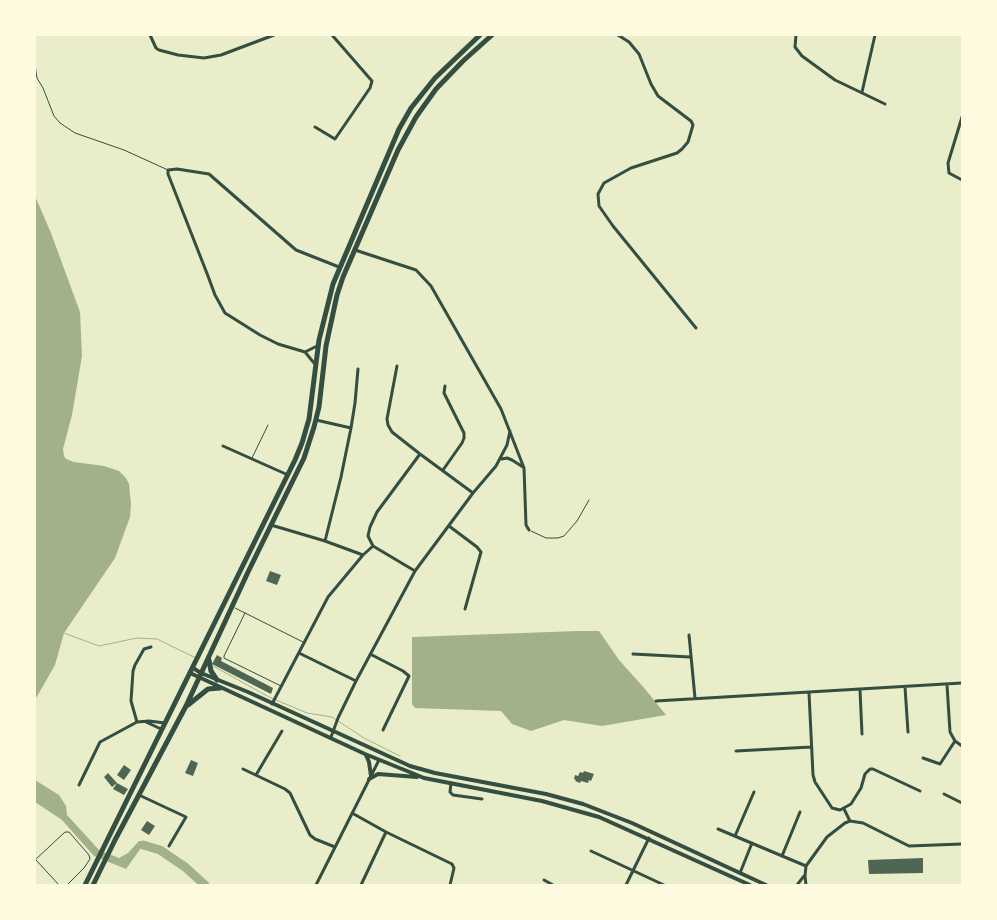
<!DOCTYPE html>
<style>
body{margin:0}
#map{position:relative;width:997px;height:920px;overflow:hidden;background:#e9edc9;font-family:"Sofia Sans Condensed",sans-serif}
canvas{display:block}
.frame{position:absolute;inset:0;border:36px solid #fefae0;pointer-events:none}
</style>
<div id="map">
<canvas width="997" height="920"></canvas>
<div class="frame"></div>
</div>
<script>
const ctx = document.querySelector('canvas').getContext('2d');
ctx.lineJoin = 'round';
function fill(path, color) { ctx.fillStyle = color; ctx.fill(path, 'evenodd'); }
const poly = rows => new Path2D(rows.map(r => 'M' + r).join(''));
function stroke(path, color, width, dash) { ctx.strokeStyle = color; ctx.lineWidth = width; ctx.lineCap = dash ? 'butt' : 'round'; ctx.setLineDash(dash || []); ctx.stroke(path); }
fill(poly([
 [35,196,51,233,80,312,82,356,72,415,63,449,64,456,66,459,74,462,104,466,119,471,126,478,129,484,131,504,130,517,115,558,64,633,55,665,35,700],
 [578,631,599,631,619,660,645,689,666,715,602,726,564,720,531,731,512,724,501,711,415,708,412,704,412,637],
 [35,780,59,795,66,806,67,815,99,850,119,858,128,853,139,841,154,845,153,851,148,848,141,848,126,869,94,856,62,820,35,802]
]), '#a3b18a');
stroke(poly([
 [64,633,99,646,137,638,157,639,196,658],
 [213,666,269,697,307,713,332,717,364,738,400,756]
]), '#a3b18a', 1);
stroke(poly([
 [143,845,160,850,185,867,205,885]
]), '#a3b18a', 9);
fill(poly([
 [270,571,281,575,277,585,266,581],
 [217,655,222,658,221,661,273,688,271,694,212,664],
 [191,760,198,763,193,776,185,773],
 [124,765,131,770,124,780,117,775],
 [584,771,594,774,591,781,589,780,588,783,581,781,580,783,575,781,576,780,574,779,575,775,578,776,580,772,583,773],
 [108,773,117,783,112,787,104,777],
 [117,783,128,789,124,795,113,789],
 [147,821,155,826,149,835,141,830],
 [923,858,923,873,869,874,868,860]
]), '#4f6655');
stroke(poly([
 [35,65,37,78,43,88,54,116,60,123,75,133,124,150,168,170],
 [252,458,268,425],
 [531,531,546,538,558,538,564,536,577,521,589,500],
 [235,608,303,642],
 [245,613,224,656,224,658,281,686],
 [35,860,65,832,69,832,89,855,90,859,84,868,67,885],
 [36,860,59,885]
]), '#344e41', 1);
stroke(poly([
 [150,35,156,48,159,50,178,55,204,58,221,55,274,35],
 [618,35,629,42,639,54,651,84,658,96,691,121,693,125,688,142,682,149,677,153,631,168,604,183,598,194,599,206,613,226,696,328],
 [796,35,795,47,802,56,835,80,885,104],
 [862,92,875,35],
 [962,117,948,163,949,173,962,180],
 [315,127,335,139,370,88,372,81,332,35],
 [355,250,416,270,431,286,501,409,524,468,526,525,529,530],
 [305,352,317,346],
 [314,363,305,352,278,344,260,335,225,313,215,295,208,276,168,174,168,170,177,169,209,174,296,250,339,267],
 [397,366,387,419,388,425,392,432,420,454,473,493],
 [316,420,351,428],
 [223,446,288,475],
 [502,459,507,458,512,460,523,467],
 [443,470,462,443,464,438,464,433,444,393,445,386],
 [271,525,325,541,363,555],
 [449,526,477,547,481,552,465,609],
 [325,541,341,477,351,428,355,403,358,369],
 [373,546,368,536,370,527,377,512,420,454],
 [373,546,415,571],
 [689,635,695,698],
 [299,653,356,681],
 [633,654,690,657],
 [372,655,403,671,409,676,383,730],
 [947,685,950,732,955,741,962,746],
 [905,687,908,732],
 [860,690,862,734],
 [809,693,813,775,815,782,832,808,840,810,851,804,861,788,865,774,870,769,873,769,920,791],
 [656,701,962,683],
 [272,704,328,597,363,555,373,546],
 [137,722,131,701,133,671,135,665,144,649,151,647],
 [146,722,161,729],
 [331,737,338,718,356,681,415,571,473,493,496,466,507,445,510,431],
 [736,751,811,747],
 [923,758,940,764,955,741],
 [243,769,285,789,290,793,310,835,315,839,335,847],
 [256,775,282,731],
 [451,783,450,792,453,795,482,799],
 [79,785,100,742,137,722,149,721,165,723],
 [944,794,962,803],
 [139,795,186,817,169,846],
 [844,809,850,821],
 [352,813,386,832,452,864,454,868,450,885],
 [718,829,806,866],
 [735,836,754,792],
 [591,851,664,885],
 [782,856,800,812],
 [740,873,752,843],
 [544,880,553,885],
 [316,885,379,760],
 [361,885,386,832],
 [626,885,649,838],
 [797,885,804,876],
 [806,885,805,876,806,866,827,837,845,823,850,821,863,823,909,846,962,844]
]), '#344e41', 3);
stroke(poly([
 [193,668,201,673,248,692,410,766,435,773,546,794,583,804,632,823,766,885],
 [190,673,365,754,412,773,424,778,542,801,599,817,750,885],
 [366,755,369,762,371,776],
 [369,779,378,774,417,777]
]), '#344e41', 4);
stroke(poly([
 [209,660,211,671,217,680],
 [188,705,208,689,220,688],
 [85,885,295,460,302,443,309,419,319,340,333,284,399,129,411,108,435,78,480,35],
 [93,885,115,840,186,706,248,572,304,458,314,427,319,407,326,346,337,295,343,277,398,150,416,117,436,89,463,61,492,35]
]), '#344e41', 5);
</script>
